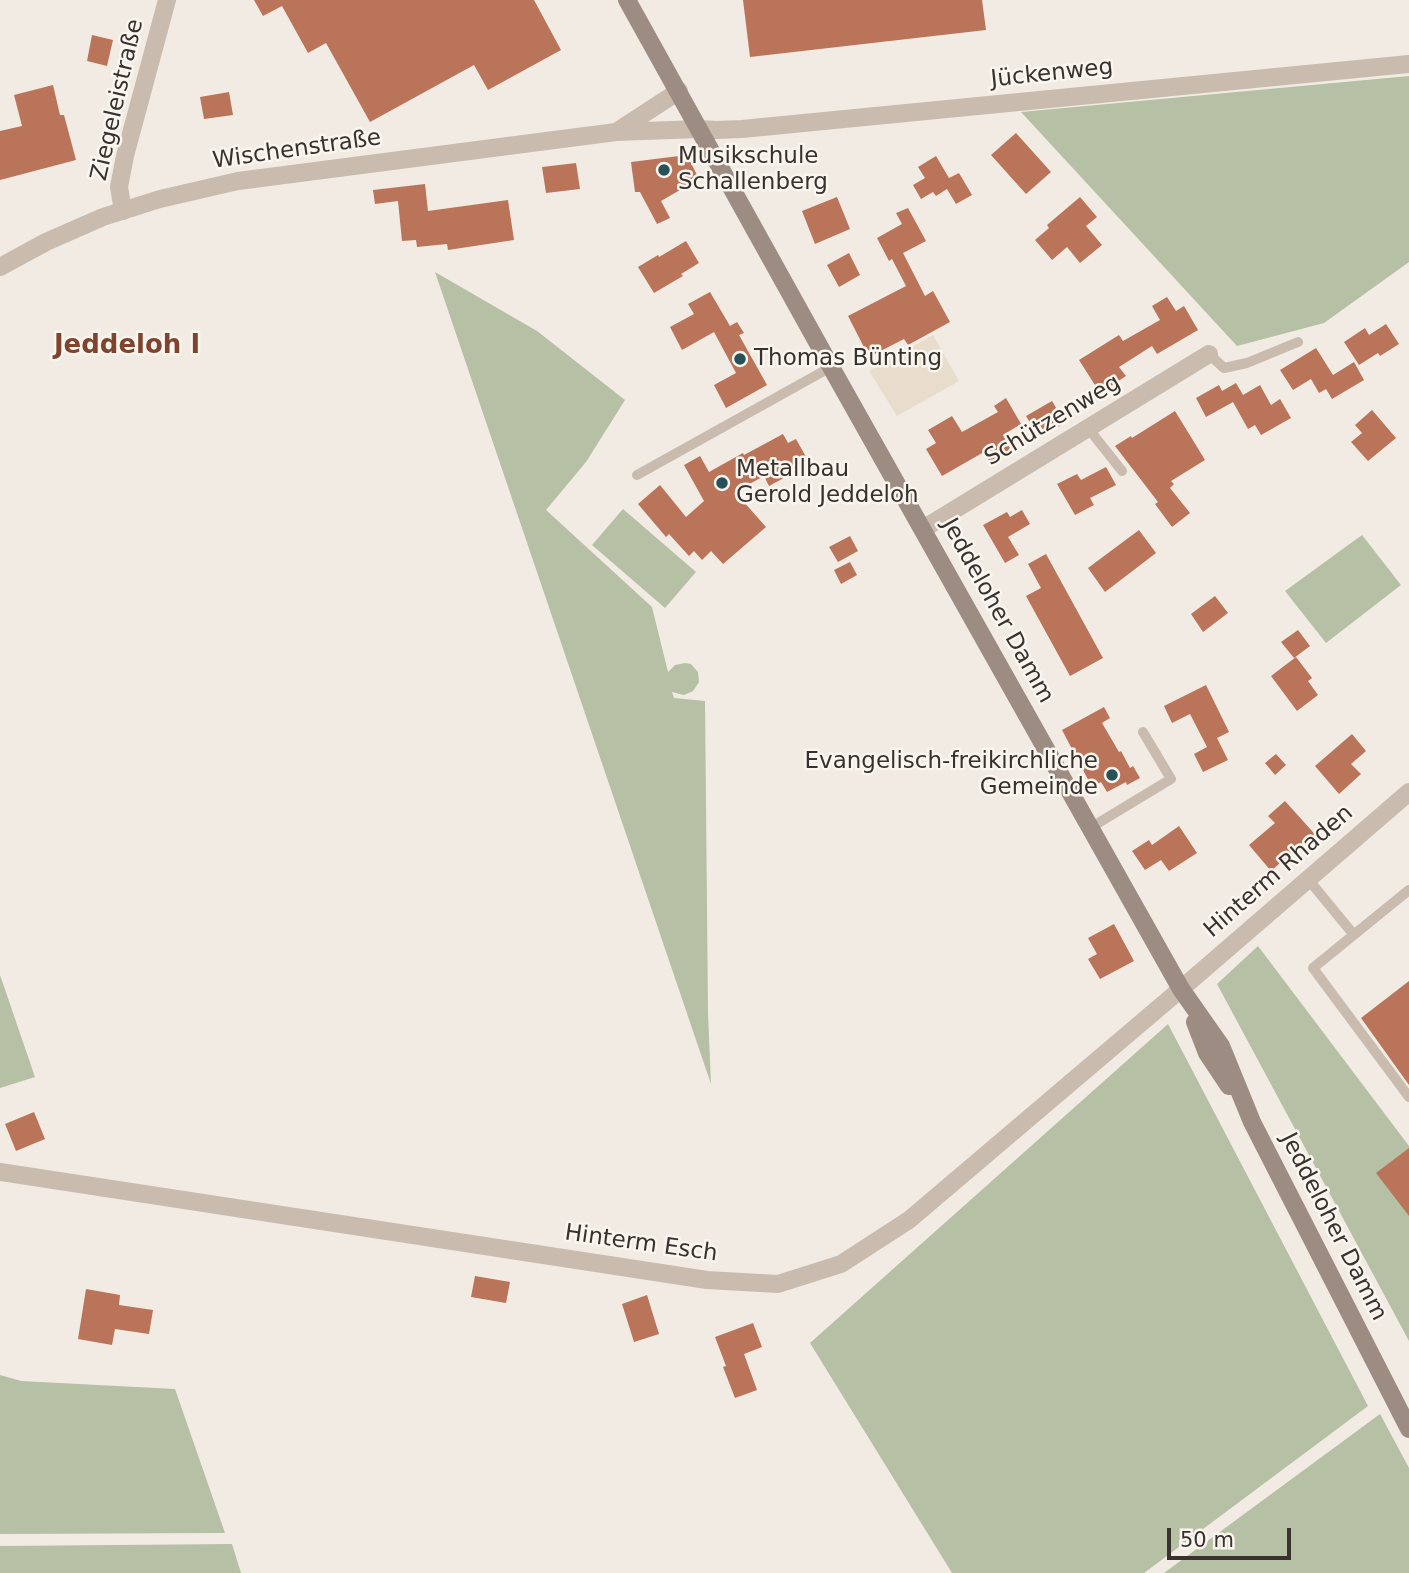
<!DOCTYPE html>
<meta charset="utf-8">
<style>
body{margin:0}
#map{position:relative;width:1409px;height:1573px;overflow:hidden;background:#f2ebe3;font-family:"DejaVu Sans",sans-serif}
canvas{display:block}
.scale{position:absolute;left:1167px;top:1528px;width:124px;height:32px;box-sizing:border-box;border:4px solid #39312d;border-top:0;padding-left:9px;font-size:21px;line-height:24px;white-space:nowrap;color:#39312d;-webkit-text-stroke:5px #f9f5ef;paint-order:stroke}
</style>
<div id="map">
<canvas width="1409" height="1573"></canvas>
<div class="scale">50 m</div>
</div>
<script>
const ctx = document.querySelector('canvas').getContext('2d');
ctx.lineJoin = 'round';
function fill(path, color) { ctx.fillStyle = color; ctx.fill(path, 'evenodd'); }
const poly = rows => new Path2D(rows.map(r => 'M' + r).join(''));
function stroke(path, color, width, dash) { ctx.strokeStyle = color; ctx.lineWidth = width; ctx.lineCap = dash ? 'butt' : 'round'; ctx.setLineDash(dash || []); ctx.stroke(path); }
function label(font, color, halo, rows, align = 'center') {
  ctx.font = font + ' "DejaVu Sans",sans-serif'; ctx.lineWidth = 5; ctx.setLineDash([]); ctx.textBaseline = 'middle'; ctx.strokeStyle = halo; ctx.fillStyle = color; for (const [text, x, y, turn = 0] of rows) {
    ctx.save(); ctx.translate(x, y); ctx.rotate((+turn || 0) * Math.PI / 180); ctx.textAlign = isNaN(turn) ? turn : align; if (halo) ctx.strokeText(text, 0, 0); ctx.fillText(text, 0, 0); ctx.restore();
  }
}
fill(poly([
 [1409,76,1409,262,1324,323,1237,346,1021,112],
 [435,272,537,331,625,400,586,462,546,510,652,607,668,672,675,665,685,663,691,664,698,672,699,682,693,691,684,695,672,692,674,698,705,701,708,1013,711,1084],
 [623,509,696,572,665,608,592,545],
 [1362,535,1401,585,1326,643,1285,591],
 [1258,946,1409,1146,1409,1341,1217,984],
 [0,975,35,1077,0,1088],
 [1168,1024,1368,1406,1144,1573,952,1573,810,1343],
 [0,1375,21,1381,175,1389,225,1533,0,1534],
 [1380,1414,1409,1468,1409,1573,1164,1573],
 [232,1544,241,1573,0,1573,0,1546]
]), '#b5c0a4');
fill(poly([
 [933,335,959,381,897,416,869,371]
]), '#e8dccc');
fill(poly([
 [254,0,534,0,561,50,488,90,474,65,370,122,326,43,308,53,282,6,263,16],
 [743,0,982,0,986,30,750,57],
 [92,35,113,40,107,66,87,61],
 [53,85,60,115,64,115,76,160,0,180,0,131,22,126,14,95],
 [229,92,233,115,204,119,200,97],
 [1016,133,1051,172,1026,194,991,155],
 [687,155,699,179,661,201,670,218,657,224,640,192,635,192,631,162],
 [936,156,949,178,959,173,972,195,956,204,947,189,936,196,933,192,921,199,913,185,925,178,918,167],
 [576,163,580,189,546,193,542,167],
 [425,184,428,211,508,200,514,240,448,250,447,244,417,247,416,240,402,241,398,201,375,204,373,190],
 [837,197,850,229,815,244,802,211],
 [1080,197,1097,217,1086,226,1102,245,1080,263,1067,247,1052,260,1035,240,1049,228,1047,225],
 [908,208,926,241,903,253,925,296,933,291,950,322,908,345,904,339,869,357,848,316,906,286,892,259,889,261,877,238,902,224,896,213],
 [686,241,699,263,681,274,683,276,654,293,638,267,658,255,659,257],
 [849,253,860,275,839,287,827,265],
 [710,292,730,326,737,322,744,333,739,335,767,385,726,408,714,385,736,373,714,332,682,350,670,327,694,314,688,304],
 [1167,297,1176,311,1184,306,1198,330,1157,354,1152,346,1119,367,1126,376,1100,393,1079,360,1119,335,1123,341,1160,320,1152,306],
 [1386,324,1399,344,1380,356,1378,353,1359,365,1344,342,1365,328,1369,335],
 [1316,348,1333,375,1354,362,1364,380,1332,399,1326,389,1319,393,1311,379,1293,390,1280,370],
 [1236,383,1243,395,1260,385,1271,405,1280,399,1291,418,1261,435,1255,425,1248,429,1233,402,1206,417,1196,398,1219,385,1222,391],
 [1006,398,1021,424,1003,435,1012,452,991,464,984,452,942,476,926,449,936,443,928,430,952,416,962,432,998,412,994,406],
 [1052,401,1065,423,1046,434,1040,425,1034,429,1026,416],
 [1372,410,1396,438,1368,461,1351,442,1362,433,1355,425],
 [1175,411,1205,460,1171,481,1174,484,1170,488,1190,513,1172,527,1155,504,1158,502,1115,446,1131,436,1132,438],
 [783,434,788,443,796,439,810,464,769,486,764,476,735,492,766,527,723,564,711,551,702,560,694,551,689,556,669,534,666,537,638,504,660,485,686,517,704,501,684,465,700,456,709,472,743,453,744,455],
 [1106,467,1116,485,1090,498,1094,505,1075,515,1057,484,1077,474,1081,480],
 [1022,510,1030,524,1008,537,1019,555,1005,563,983,525,1007,512,1010,517],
 [1139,530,1156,553,1105,592,1088,568],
 [850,536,858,551,838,562,829,547],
 [1046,554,1103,658,1070,676,1026,596,1041,588,1028,564],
 [850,562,857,575,841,584,834,570],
 [1215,596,1228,613,1203,632,1191,614],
 [1298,630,1310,646,1294,658,1281,642],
 [1296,657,1312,678,1308,681,1318,695,1297,711,1271,676],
 [1206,685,1229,732,1217,738,1228,760,1203,772,1194,754,1207,747,1190,714,1172,723,1164,706],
 [1104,707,1110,718,1102,723,1119,752,1121,751,1130,768,1133,766,1140,778,1127,785,1126,782,1107,792,1101,782,1092,787,1062,730],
 [1352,734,1366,751,1351,764,1361,774,1339,794,1315,766],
 [1276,754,1286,765,1275,775,1265,763],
 [1285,801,1321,841,1311,850,1304,842,1271,871,1249,845,1275,823,1268,816],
 [1179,826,1197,853,1169,871,1161,860,1145,870,1132,851,1149,840,1152,845],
 [1114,924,1134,961,1100,979,1088,959,1097,954,1088,938],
 [1409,981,1409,1085,1361,1018],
 [34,1112,45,1139,16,1151,5,1124],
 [1409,1148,1409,1216,1376,1173],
 [475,1276,510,1282,506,1303,471,1297],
 [86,1289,120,1295,119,1305,153,1310,149,1334,115,1329,112,1345,78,1339],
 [647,1295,659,1334,634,1342,622,1304],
 [753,1323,762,1347,744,1354,757,1390,735,1398,723,1367,726,1366,715,1337]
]), '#ba7459');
stroke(poly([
 [1209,354,1224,368,1247,363,1298,342],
 [1088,428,1122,471],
 [637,475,831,367],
 [1090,828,1171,779,1143,732],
 [1308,879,1354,935],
 [1409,890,1313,968,1409,1097]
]), '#c9bcaf', 10);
stroke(poly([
 [699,129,716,130,742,129,1409,64],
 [123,211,119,187,125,156,167,0],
 [923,529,1209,354],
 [0,1172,707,1280,778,1284,841,1264,909,1220,1181,989,1409,792]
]), '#c9bcaf', 18);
stroke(poly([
 [616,132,679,91],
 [0,267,46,242,103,217,160,199,238,181,616,132,699,129]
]), '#c9bcaf', 18);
stroke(poly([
 [627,0,836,376,1181,989,1221,1046,1252,1122,1409,1429],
 [1195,1022,1207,1053,1229,1086]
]), '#9d8c81', 18);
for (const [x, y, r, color] of [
 [664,170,7,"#265257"],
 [740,359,7,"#265257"],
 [722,483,7,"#265257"],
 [1112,775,7,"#265257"]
]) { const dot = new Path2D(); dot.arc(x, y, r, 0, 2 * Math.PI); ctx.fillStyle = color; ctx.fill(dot); stroke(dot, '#f9f5ef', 2.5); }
label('23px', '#39312d', '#f9f5ef', [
 ["Jückenweg",1052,74,-6],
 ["Ziegeleistraße",118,100,-77],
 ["Wischenstraße",297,150,-8],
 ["Schützenweg",1053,421,-31],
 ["Jeddeloher Damm",997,611,61],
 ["Hinterm Rhaden",1279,872,-41],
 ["Jeddeloher Damm",1333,1227,63],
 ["Hinterm Esch",641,1244,8]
]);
label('23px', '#39312d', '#f9f5ef', [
 ["Musikschule",678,157],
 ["Schallenberg",678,183],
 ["Thomas Bünting",754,359],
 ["Metallbau",736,470],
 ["Gerold Jeddeloh",736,496],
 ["Evangelisch-freikirchliche",1098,762,"right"],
 ["Gemeinde",1098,788,"right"]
], 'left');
label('bold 26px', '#80442e', '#f9f5ef', [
 ["Jeddeloh I",127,346]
]);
</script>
